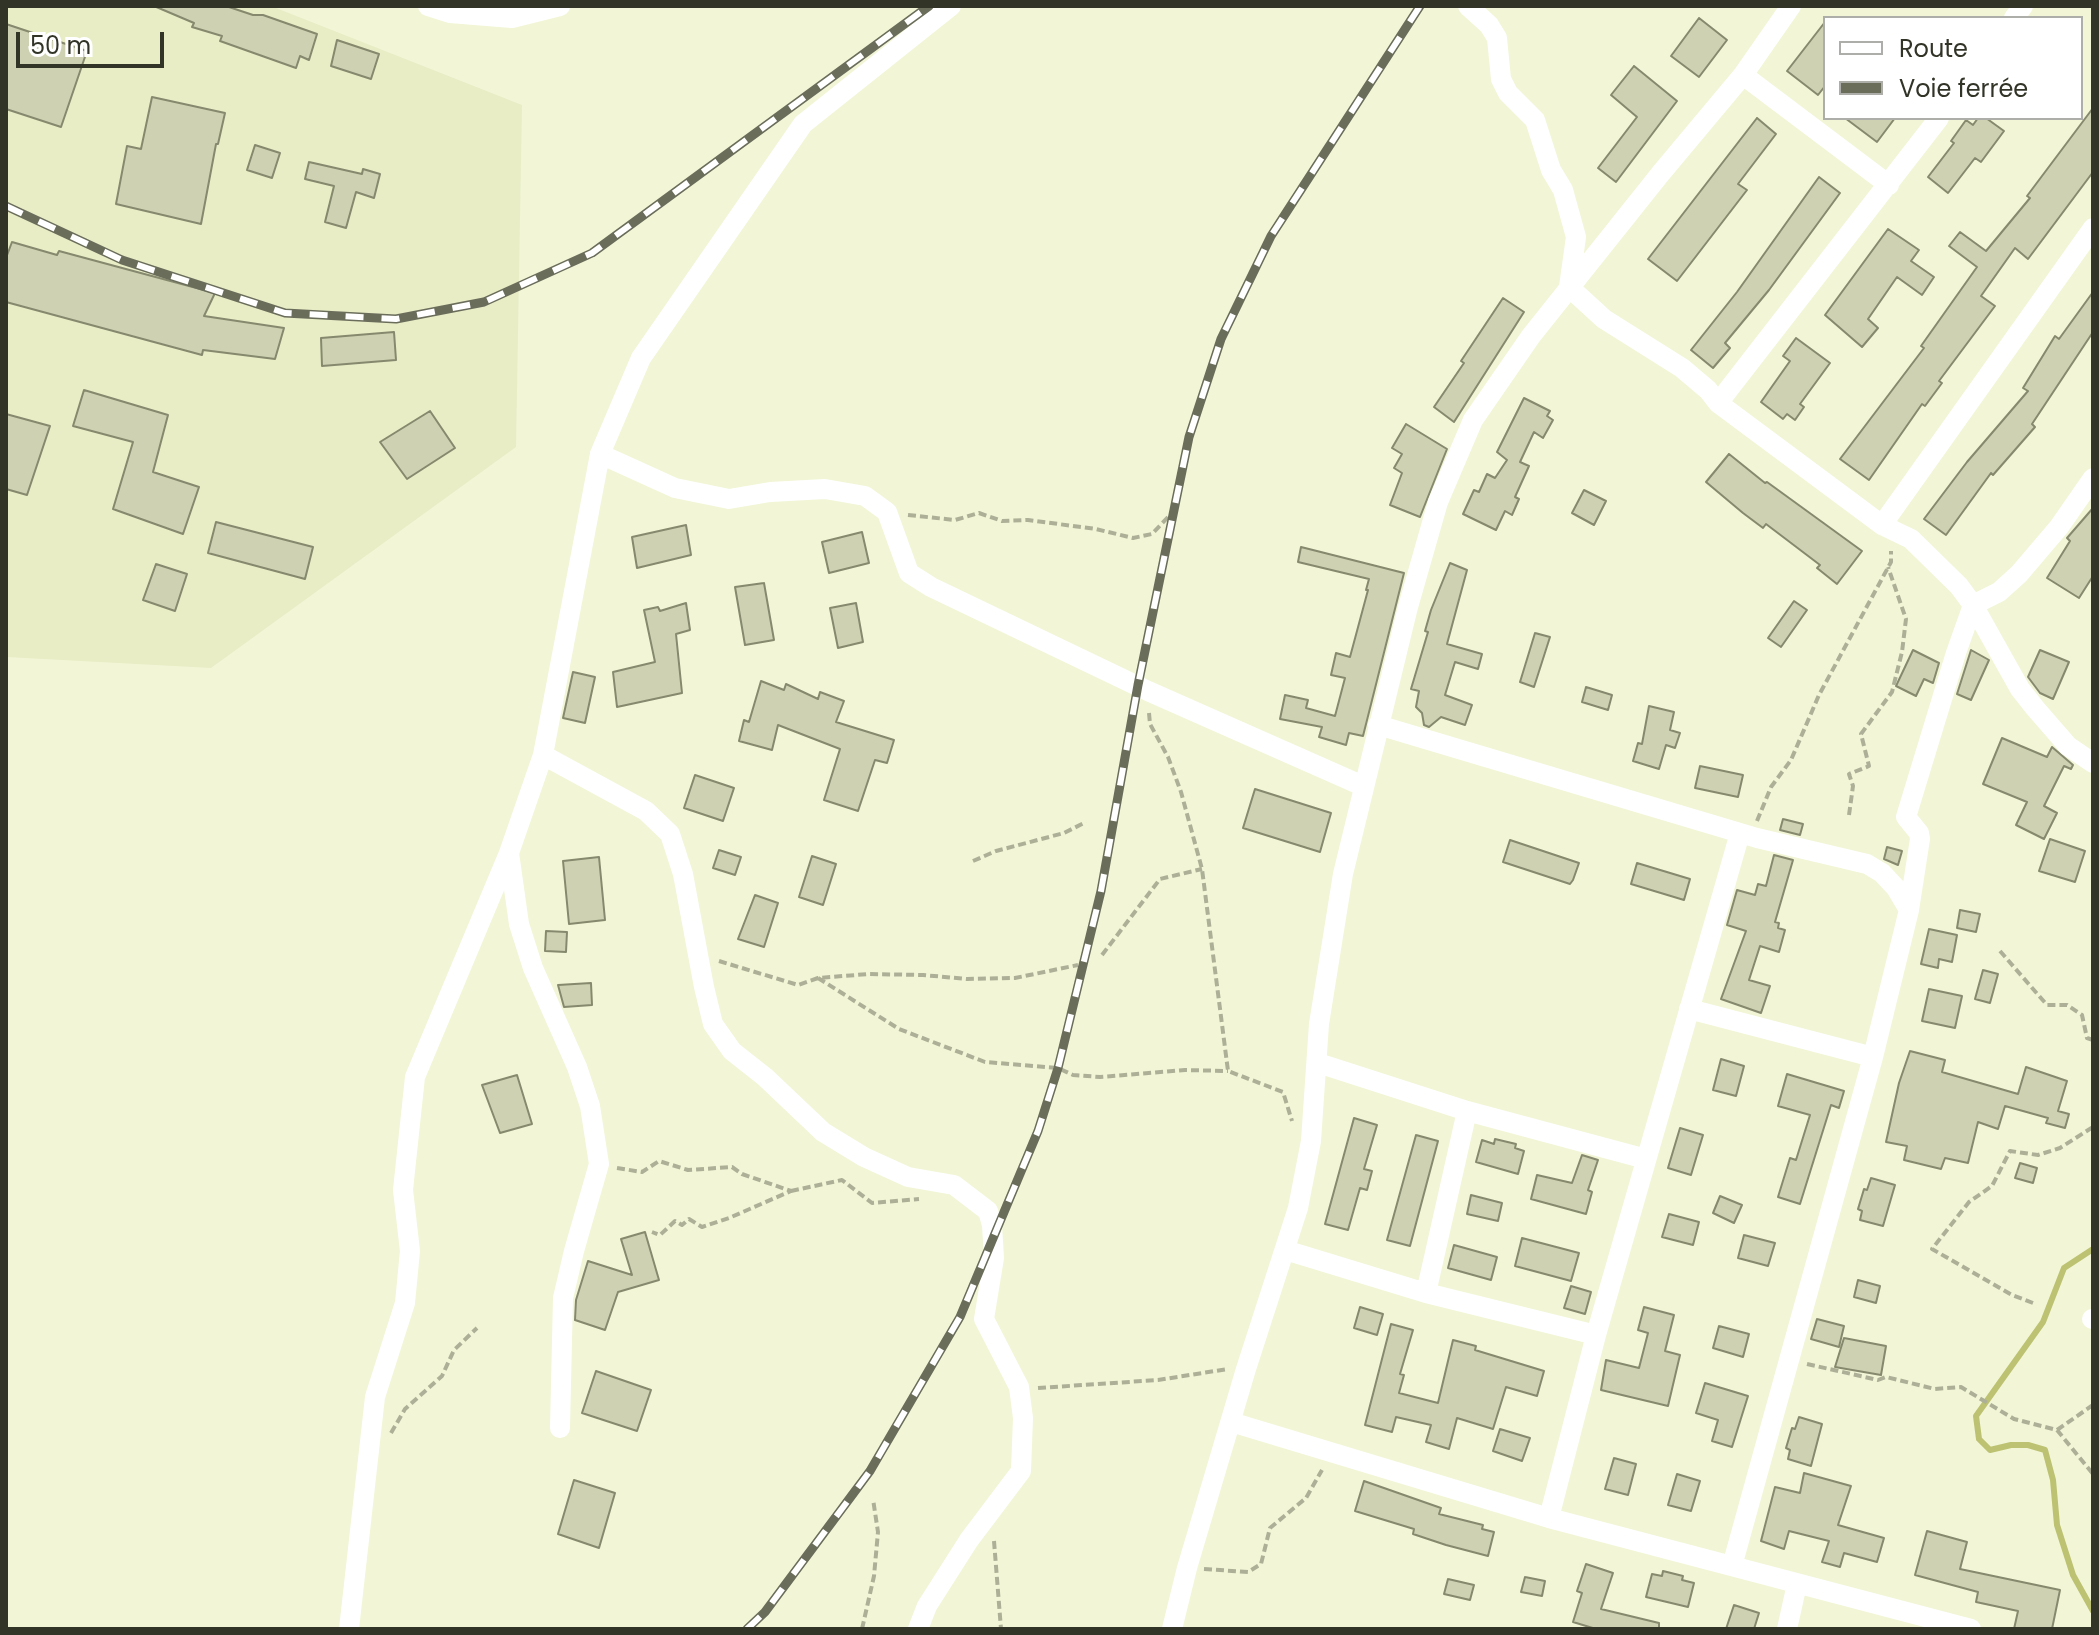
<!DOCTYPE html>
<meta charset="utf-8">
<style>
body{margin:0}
#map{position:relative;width:2099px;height:1635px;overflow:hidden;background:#f2f6d6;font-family:Poppins,sans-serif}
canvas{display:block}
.frame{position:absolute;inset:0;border:8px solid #333428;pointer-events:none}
.legend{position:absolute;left:1823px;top:16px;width:260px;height:104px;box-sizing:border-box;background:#fff;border:2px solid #adaea9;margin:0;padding:10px 14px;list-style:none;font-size:24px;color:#333428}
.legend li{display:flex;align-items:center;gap:16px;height:40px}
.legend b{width:40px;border:2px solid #adaea9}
.scale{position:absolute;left:16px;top:32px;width:148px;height:36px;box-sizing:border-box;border:4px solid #333428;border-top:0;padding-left:10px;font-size:24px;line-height:28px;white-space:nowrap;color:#333428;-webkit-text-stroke:6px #fff;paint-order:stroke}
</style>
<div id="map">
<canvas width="2099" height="1635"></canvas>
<div class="frame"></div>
<ul class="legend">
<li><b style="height:10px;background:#fff"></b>Route</li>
<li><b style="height:10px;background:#6b6d5b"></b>Voie ferrée</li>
</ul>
<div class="scale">50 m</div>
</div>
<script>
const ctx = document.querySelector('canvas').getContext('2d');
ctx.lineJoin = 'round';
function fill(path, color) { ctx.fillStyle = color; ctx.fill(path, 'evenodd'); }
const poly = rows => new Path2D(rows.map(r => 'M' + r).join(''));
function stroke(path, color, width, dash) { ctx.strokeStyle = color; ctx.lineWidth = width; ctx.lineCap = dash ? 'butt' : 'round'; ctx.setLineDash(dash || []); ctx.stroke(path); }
fill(poly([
 [6,6,271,6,522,105,516,447,211,668,6,657]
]), '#e8edc6');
stroke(poly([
 [2093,1249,2064,1268,2043,1322,1976,1416,1979,1439,1990,1450,2011,1445,2028,1445,2045,1450,2053,1480,2057,1525,2073,1575,2093,1611]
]), '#bcc272', 6);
const building = poly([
 [154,6,226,6,253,15,263,15,317,34,309,60,300,56,296,68,220,41,222,36,192,27,194,23,154,6],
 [1699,18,1727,40,1699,77,1671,56,1699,18],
 [1825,22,1825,86,1818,95,1787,71,1825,22],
 [6,24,87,51,61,127,6,109,6,24],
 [337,40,379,54,371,79,331,66,337,40],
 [1634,66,1677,101,1616,182,1598,168,1637,117,1611,95,1634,66],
 [152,97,225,113,218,144,216,144,201,224,116,204,127,146,141,149,152,97],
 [2093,108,2093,172,2028,259,2015,248,1981,296,1995,306,1939,381,1942,383,1925,406,1922,404,1869,480,1840,459,1924,348,1921,346,1977,267,1949,246,1960,232,1986,251,2030,198,2027,196,2093,108],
 [1757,118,1776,134,1738,184,1747,190,1677,281,1648,259,1757,118],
 [1845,118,1895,118,1877,142,1845,118],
 [1978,118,1986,118,2004,131,1981,162,1975,158,1948,193,1928,177,1954,143,1951,141,1966,120,1973,125,1978,118],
 [255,145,280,153,272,178,247,170,255,145],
 [309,162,362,174,363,169,380,174,374,198,356,192,346,228,325,222,334,186,305,179,309,162],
 [1819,177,1840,193,1769,290,1725,343,1730,348,1713,368,1691,350,1737,292,1819,177],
 [1888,229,1919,250,1911,261,1934,277,1922,295,1897,277,1868,319,1878,328,1862,347,1825,315,1888,229],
 [12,242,57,255,59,251,215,293,204,316,284,328,275,359,203,350,202,355,6,302,6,258,12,242],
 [2093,292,2093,332,2032,424,2035,427,1993,475,1991,473,1946,535,1924,519,1967,462,2028,391,2023,388,2055,336,2059,339,2093,292],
 [1503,298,1524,312,1454,422,1434,407,1464,363,1461,361,1503,298],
 [394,332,396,360,322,366,321,338,394,332],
 [1796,338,1830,363,1800,404,1804,407,1795,420,1787,414,1783,419,1761,402,1790,361,1783,356,1796,338],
 [84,390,168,415,153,472,199,487,183,534,113,509,133,442,73,426,84,390],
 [1524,398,1550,411,1547,416,1553,420,1543,438,1534,432,1520,462,1529,466,1515,497,1519,499,1512,515,1505,511,1496,530,1463,514,1474,490,1479,492,1487,474,1495,478,1507,460,1497,452,1524,398],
 [430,411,455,448,407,479,380,442,430,411],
 [6,414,50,426,27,495,6,489,6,414],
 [1406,424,1447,449,1420,517,1390,505,1402,473,1394,468,1402,454,1392,448,1406,424],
 [1729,454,1765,483,1767,482,1862,551,1837,584,1817,568,1820,565,1766,524,1763,528,1743,513,1706,482,1729,454],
 [1584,490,1606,501,1594,525,1572,513,1584,490],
 [2093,508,2093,576,2079,598,2047,578,2070,541,2067,538,2093,508],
 [216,522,313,547,305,579,208,553,216,522],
 [686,525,691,555,637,568,632,537,686,525],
 [862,532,869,563,829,573,822,542,862,532],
 [1301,547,1404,573,1363,736,1349,733,1346,745,1319,737,1322,727,1280,719,1285,695,1308,700,1306,708,1335,716,1345,678,1331,675,1336,653,1350,657,1368,590,1366,590,1369,579,1298,562,1301,547],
 [1450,563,1467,570,1447,644,1482,654,1478,669,1455,662,1445,695,1472,705,1465,725,1441,717,1429,727,1424,725,1422,713,1416,707,1419,691,1411,689,1428,632,1425,631,1431,610,1450,563],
 [156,564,187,574,175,611,143,600,156,564],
 [764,583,774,640,745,645,735,587,764,583],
 [1794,601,1807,610,1781,647,1768,638,1794,601],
 [686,603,690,630,676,634,682,693,617,707,613,672,655,662,644,610,658,607,660,611,686,603],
 [856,603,863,642,838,648,830,608,856,603],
 [1535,633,1550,637,1534,687,1520,682,1535,633],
 [1913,650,1939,663,1933,683,1924,679,1916,696,1896,686,1913,650],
 [1971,650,1989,660,1971,700,1957,694,1971,650],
 [2040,650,2069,662,2053,699,2040,693,2028,677,2040,650],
 [573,672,595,677,585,723,563,718,573,672],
 [761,681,784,690,786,684,818,699,820,692,844,701,836,722,894,740,887,763,875,760,858,811,824,800,840,749,778,725,772,750,739,741,744,720,749,722,761,681],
 [1586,687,1612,695,1608,710,1582,702,1586,687],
 [1649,706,1674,712,1670,730,1680,733,1675,748,1666,745,1659,769,1633,761,1638,743,1642,744,1649,706],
 [2002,738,2047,757,2052,747,2073,765,2071,769,2064,766,2044,806,2057,813,2044,839,2016,825,2027,802,1983,784,2002,738],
 [1700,766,1743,775,1738,797,1695,788,1700,766],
 [695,775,734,788,723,821,684,808,695,775],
 [1255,789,1331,813,1320,852,1243,828,1255,789],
 [1783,819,1803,824,1800,835,1780,830,1783,819],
 [2050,839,2085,851,2075,882,2039,871,2050,839],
 [1510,840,1579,863,1573,880,1570,884,1503,862,1510,840],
 [1887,847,1902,851,1898,865,1884,859,1887,847],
 [719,850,741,857,735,875,713,868,719,850],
 [1774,855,1793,860,1775,922,1779,923,1778,928,1785,930,1779,952,1760,946,1749,980,1770,986,1761,1013,1721,999,1746,931,1727,925,1737,890,1755,895,1758,884,1766,886,1774,855],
 [812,856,836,864,823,905,799,897,812,856],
 [599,857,605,920,569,924,563,861,599,857],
 [1637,863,1690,879,1684,900,1631,884,1637,863],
 [755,895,778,903,764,947,738,939,755,895],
 [1960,910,1980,914,1976,932,1957,928,1960,910],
 [1929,929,1957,935,1952,962,1939,959,1938,968,1921,964,1929,929],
 [546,931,567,932,566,952,545,951,546,931],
 [1983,970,1998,974,1990,1003,1975,999,1983,970],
 [591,983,592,1005,564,1007,558,985,591,983],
 [1929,989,1962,996,1955,1028,1922,1021,1929,989],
 [1910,1051,1945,1060,1942,1072,2018,1094,2026,1067,2067,1081,2058,1111,2069,1114,2065,1128,2046,1123,2048,1118,2005,1106,1998,1129,1978,1122,1968,1163,1945,1158,1941,1169,1904,1160,1907,1146,1886,1142,1899,1083,1910,1051],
 [1721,1059,1744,1066,1736,1096,1713,1090,1721,1059],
 [1787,1074,1844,1091,1839,1108,1831,1105,1800,1204,1778,1197,1790,1158,1796,1160,1810,1115,1778,1106,1787,1074],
 [517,1075,532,1124,500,1133,482,1085,517,1075],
 [1354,1118,1377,1125,1364,1169,1372,1171,1367,1190,1360,1188,1348,1230,1325,1224,1354,1118],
 [1680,1128,1703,1135,1691,1175,1668,1168,1680,1128],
 [1416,1135,1438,1141,1410,1246,1387,1240,1416,1135],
 [1495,1139,1516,1144,1515,1148,1524,1151,1518,1174,1476,1162,1482,1140,1494,1144,1495,1139],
 [1582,1155,1598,1160,1588,1190,1592,1192,1586,1214,1531,1199,1537,1175,1572,1183,1582,1155],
 [2020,1163,2037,1168,2033,1183,2015,1178,2020,1163],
 [1871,1178,1895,1185,1883,1226,1860,1220,1862,1211,1858,1209,1864,1189,1867,1190,1871,1178],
 [1471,1195,1502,1203,1498,1221,1467,1214,1471,1195],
 [1720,1196,1742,1205,1734,1223,1713,1213,1720,1196],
 [1669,1214,1699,1222,1693,1245,1662,1237,1669,1214],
 [645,1232,659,1280,618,1292,605,1330,575,1320,576,1300,588,1261,632,1275,621,1239,645,1232],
 [1744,1235,1775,1243,1768,1266,1738,1258,1744,1235],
 [1522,1238,1579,1253,1571,1281,1515,1266,1522,1238],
 [1454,1245,1497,1257,1491,1280,1448,1268,1454,1245],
 [1858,1280,1880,1286,1876,1303,1854,1297,1858,1280],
 [1571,1286,1591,1292,1585,1314,1564,1308,1571,1286],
 [1360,1307,1383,1314,1377,1335,1354,1328,1360,1307],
 [1644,1307,1674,1315,1665,1351,1680,1355,1668,1406,1601,1390,1606,1360,1639,1368,1648,1333,1638,1330,1644,1307],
 [1817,1319,1844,1326,1839,1347,1811,1339,1817,1319],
 [1391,1324,1413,1330,1400,1374,1404,1375,1399,1393,1438,1403,1453,1340,1476,1346,1475,1350,1544,1371,1537,1396,1506,1387,1493,1429,1457,1418,1449,1449,1426,1442,1431,1425,1396,1417,1392,1432,1365,1425,1391,1324],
 [1719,1326,1749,1334,1743,1357,1713,1348,1719,1326],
 [1844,1338,1886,1346,1881,1375,1835,1367,1844,1338],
 [596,1371,651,1390,637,1431,582,1413,596,1371],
 [1705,1383,1748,1396,1732,1447,1712,1441,1718,1420,1696,1413,1705,1383],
 [1799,1417,1822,1424,1811,1466,1788,1459,1790,1450,1786,1448,1792,1428,1795,1429,1799,1417],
 [1500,1429,1530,1438,1522,1461,1493,1451,1500,1429],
 [1614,1458,1636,1464,1628,1495,1605,1489,1614,1458],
 [1804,1473,1851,1486,1838,1525,1884,1538,1877,1562,1844,1553,1840,1567,1822,1562,1829,1541,1789,1531,1784,1549,1761,1541,1775,1487,1800,1493,1804,1473],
 [1677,1474,1700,1481,1691,1511,1668,1505,1677,1474],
 [574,1480,615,1493,599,1548,558,1534,574,1480],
 [1364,1481,1441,1508,1439,1514,1483,1525,1482,1529,1494,1532,1488,1556,1446,1545,1413,1534,1414,1529,1355,1511,1364,1481],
 [1927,1531,1967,1542,1960,1569,2060,1590,2052,1629,2014,1629,2018,1611,1976,1602,1978,1592,1915,1575,1927,1531],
 [1586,1564,1613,1573,1601,1609,1659,1623,1659,1629,1596,1629,1573,1622,1582,1593,1577,1591,1586,1564],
 [1663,1571,1683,1576,1682,1580,1694,1583,1688,1607,1646,1597,1652,1574,1662,1576,1663,1571],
 [1525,1577,1545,1581,1542,1596,1521,1592,1525,1577],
 [1448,1579,1474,1585,1470,1600,1444,1594,1448,1579],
 [1734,1605,1759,1613,1754,1629,1726,1629,1734,1605]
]);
fill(building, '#ced2b3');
stroke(building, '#86896d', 2);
stroke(poly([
 [908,515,955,520,979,513,1002,521,1028,520,1096,529,1133,538,1152,534,1169,516],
 [1149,713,1150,724,1168,757,1181,792,1202,869,1228,1071,1283,1092,1292,1121],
 [1849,815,1853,786,1849,774,1869,766,1861,734,1892,692,1902,652,1906,619,1888,567],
 [1757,821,1771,787,1791,760,1819,695,1891,562,1891,551],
 [973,861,996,851,1064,833,1086,822],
 [2000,951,2047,1005,2067,1005,2082,1015,2087,1038,2093,1040],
 [1102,955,1160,879,1202,869],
 [719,961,798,985,818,978,869,974,923,975,967,979,1015,978,1078,965],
 [818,978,899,1029,985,1062,1058,1068,1073,1075,1100,1077,1185,1070,1228,1071],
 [617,1168,642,1172,659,1161,688,1170,732,1167,742,1174,791,1191,729,1218,702,1227,689,1219,682,1225,675,1221,660,1235,652,1232],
 [791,1191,842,1180,872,1203,919,1199],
 [2033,1303,2012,1295,1932,1249,1969,1202,1992,1186,2010,1151,2038,1155,2060,1148,2093,1127],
 [1807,1364,1878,1380,1886,1377,1935,1389,1961,1387,2014,1419,2057,1430,2093,1474],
 [1038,1388,1158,1380,1228,1369],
 [2057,1430,2093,1405],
 [391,1433,405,1409,442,1376,454,1350,477,1328],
 [994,1541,1001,1629],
 [1204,1569,1248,1572,1261,1564,1270,1528,1306,1498,1322,1470],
 [862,1629,874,1576,878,1532,873,1499]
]), '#adb097', 4, [8, 4]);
stroke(poly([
 [428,6,450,13,512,18,560,6],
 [1468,6,1489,25,1497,38,1501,79,1508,93,1535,120,1551,170,1563,190,1576,237,1569,287,1604,319,1682,368,1708,390,1718,403,1882,525,1911,539,1959,586,1973,605,2020,689,2035,708,2068,746,2093,763],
 [2014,18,2023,6],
 [1743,75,1889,185],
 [1718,403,1939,118],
 [600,454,675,488,729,499,770,492,825,489,865,496,887,512,909,573,931,587,1148,691,1363,786],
 [1882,525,2093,228],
 [1378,725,1757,838,1867,864,1882,873,1896,888,1909,910],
 [543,755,646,811,670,834,683,874,704,987,713,1024,732,1051,765,1077,823,1132,864,1157,908,1177,954,1185,988,1211,992,1225,994,1258,984,1319,1019,1387,1023,1418,1021,1471,969,1540,927,1606,918,1629],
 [509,853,519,924,533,968,577,1067,590,1106,599,1164,574,1251,563,1298,560,1428],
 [1689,1009,1873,1057],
 [1318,1063,1467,1111,1646,1159],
 [1285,1250,1426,1293,1596,1335],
 [1426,1293,1467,1111],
 [2092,1319,2093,1319],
 [1231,1422,1549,1518,1971,1629],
 [1549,1518,1596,1335,1740,833],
 [1732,1566,1873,1057,1909,910,1920,839,1919,833,1906,817,1956,653,1973,605,1999,592,2019,574,2059,527,2093,478],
 [349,1629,375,1397,405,1303,410,1251,403,1190,415,1077,509,853,543,755,600,454,641,358,803,124,951,6],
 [1172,1629,1187,1568,1246,1369,1298,1208,1311,1141,1319,1024,1343,874,1408,607,1438,502,1473,420,1531,336,1661,173,1743,75,1791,6],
 [1787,1629,1797,1584]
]), '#fff', 20);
const rail = poly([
 [6,206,122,260,285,313,396,319,484,302,592,253,929,6],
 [747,1629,765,1612,870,1471,960,1317,1038,1131,1058,1068,1101,891,1138,685,1189,437,1221,339,1271,236,1420,6]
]);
stroke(rail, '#6b6d5b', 9);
stroke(rail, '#fff', 6, [18]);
</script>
